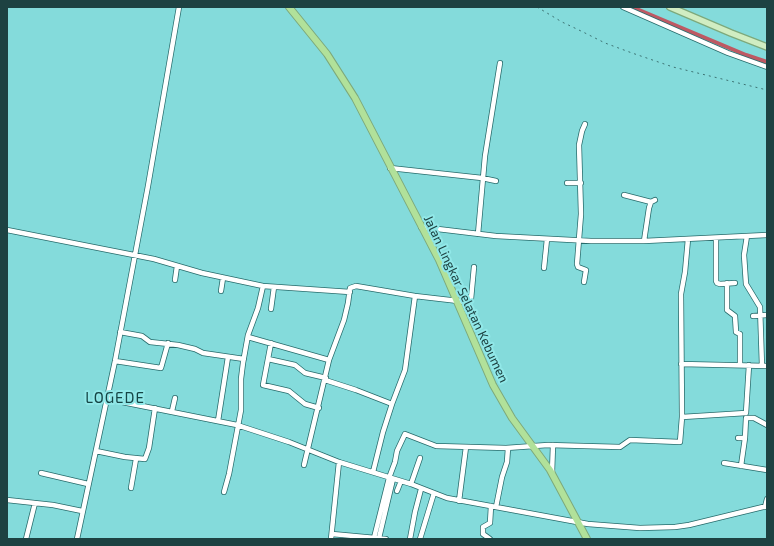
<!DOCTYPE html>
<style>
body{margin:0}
#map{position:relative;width:774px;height:546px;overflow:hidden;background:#84dbdb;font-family:"Exo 2",sans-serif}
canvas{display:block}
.frame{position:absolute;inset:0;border:8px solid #1d4242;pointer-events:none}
</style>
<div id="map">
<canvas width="774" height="546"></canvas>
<div class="frame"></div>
</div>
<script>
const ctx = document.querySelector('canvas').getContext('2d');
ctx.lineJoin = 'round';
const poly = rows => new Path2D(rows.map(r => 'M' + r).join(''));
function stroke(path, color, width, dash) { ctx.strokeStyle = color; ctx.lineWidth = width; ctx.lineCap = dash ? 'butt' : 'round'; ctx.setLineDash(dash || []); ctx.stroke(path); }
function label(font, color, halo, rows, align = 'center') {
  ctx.font = font + ' "Exo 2",sans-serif'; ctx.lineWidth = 4; ctx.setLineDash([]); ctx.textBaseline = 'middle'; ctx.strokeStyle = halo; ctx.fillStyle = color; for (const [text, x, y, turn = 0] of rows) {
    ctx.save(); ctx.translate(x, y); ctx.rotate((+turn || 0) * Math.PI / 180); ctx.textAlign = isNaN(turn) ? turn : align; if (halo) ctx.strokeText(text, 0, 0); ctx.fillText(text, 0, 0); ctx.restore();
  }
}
stroke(poly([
 [632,7,746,55,767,62]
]), '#be5963', 4);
const minor = poly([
 [623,7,728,53,767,67],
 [390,168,482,178,496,181],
 [567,183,581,183],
 [624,195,651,202],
 [421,227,496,236,591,241,644,241,767,235],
 [7,230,154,259,202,273,263,286,350,292],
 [478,234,485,156,500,63],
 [747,236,744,255,746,284,760,307,762,366],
 [716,238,716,281,717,283,720,284,735,283],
 [688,239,685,272,681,294,682,417,746,413,749,365],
 [644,241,649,208,651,202,655,200],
 [544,268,547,239],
 [175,280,177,266],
 [584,282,586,270,578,267,577,264,581,214,579,145,582,131,585,124],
 [727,283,727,310,735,316,736,332,740,334,740,365],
 [221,291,223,278],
 [271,309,274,287],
 [753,316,767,315],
 [120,332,142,336,150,342,178,345,195,349,203,353,244,359],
 [248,337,329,360],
 [271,343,263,385,289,391,305,404,319,408],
 [268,359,295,365,305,373,326,378],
 [115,361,161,368,168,343],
 [681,364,767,366],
 [325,380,356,390,392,404,405,370,415,296],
 [107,399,237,425,289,442,339,462,411,484,447,498,588,524,640,528,675,527,689,525,767,506],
 [172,411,175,398],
 [218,421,228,357],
 [738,438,745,438],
 [96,451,125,457,145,459,149,448,155,408],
 [724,463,767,470],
 [304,465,329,360,344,320,348,303,350,288,356,286,415,296,467,302,471,299,474,267],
 [741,466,745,438,746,418,754,418,767,425],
 [373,472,383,432,392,404],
 [41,473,88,484],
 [552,473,553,445],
 [411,484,420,458],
 [131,488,136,459],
 [397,491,401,481],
 [224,492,229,474,241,410,241,379,243,363,248,335,258,308,263,286],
 [7,500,53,505,82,511],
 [459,501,466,447],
 [496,507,502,477,507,462,508,448],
 [765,507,767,499],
 [332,534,386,539],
 [374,538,389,478,395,462,397,451,405,434,436,446,506,448,548,445,620,447,630,440,680,442,682,417],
 [379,538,393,479],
 [26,539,35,503],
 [77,539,115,361,148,186,179,7],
 [331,539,339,462],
 [410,539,415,512,421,489],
 [420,539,434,493],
 [490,539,483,534,483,527,490,523,491,506]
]);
const major = poly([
 [670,7,731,33,767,47]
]);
const highway = poly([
 [289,7,327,54,355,98,439,260,493,385,512,418,550,470,587,539]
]);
stroke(minor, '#276b6b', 6);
stroke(major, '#7da97b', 8);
stroke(highway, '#7da97b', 8);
stroke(minor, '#fff', 4.5);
stroke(major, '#d0edc2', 5.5);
stroke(highway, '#b1e19a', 6);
stroke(poly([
 [537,7,562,22,581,31,605,43,632,53,673,67,767,90]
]), '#3d7272', 1, [2, 4]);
label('13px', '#1d4242', '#91e8e8', [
 ["Jalan Lingkar Selatan Kebumen",466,299,65]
]);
ctx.letterSpacing = '1px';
label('15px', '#154545', '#91e8e8', [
 ["LOGEDE",115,398]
]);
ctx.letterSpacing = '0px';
</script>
